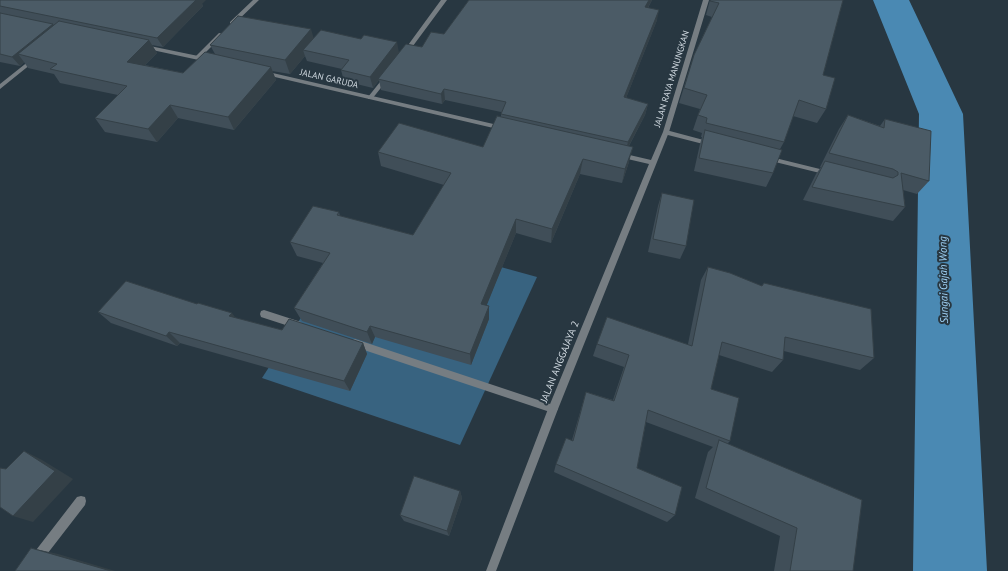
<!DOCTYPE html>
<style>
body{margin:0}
canvas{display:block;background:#283741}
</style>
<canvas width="1008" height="571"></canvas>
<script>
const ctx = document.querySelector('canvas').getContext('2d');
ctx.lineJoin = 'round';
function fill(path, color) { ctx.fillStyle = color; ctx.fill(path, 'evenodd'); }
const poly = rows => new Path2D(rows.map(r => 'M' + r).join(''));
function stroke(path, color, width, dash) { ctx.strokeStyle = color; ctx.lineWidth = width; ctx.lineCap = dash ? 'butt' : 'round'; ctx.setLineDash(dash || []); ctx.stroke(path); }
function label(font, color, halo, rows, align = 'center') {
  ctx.font = font + ' "PT Sans",sans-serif'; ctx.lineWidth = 4; ctx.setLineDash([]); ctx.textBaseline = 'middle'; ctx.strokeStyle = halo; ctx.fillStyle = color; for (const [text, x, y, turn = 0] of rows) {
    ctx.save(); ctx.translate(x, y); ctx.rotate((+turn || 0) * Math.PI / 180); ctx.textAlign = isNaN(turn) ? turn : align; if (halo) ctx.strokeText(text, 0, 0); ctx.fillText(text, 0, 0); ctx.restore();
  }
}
fill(poly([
 [359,228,537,277,460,445,262,378]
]), '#386380');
fill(poly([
 [873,0,909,0,963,114,987,571,913,571,919,114,873,0]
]), '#4a89b3');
fill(poly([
 [253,0,259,0,234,24,230,24,230,22,253,0],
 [441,0,447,0,407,54,403,54,403,52,441,0],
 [219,33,224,34,199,59,195,59,195,57,219,33],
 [34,57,37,59,36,60,0,89,0,84,34,57],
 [386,76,388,77,388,79,372,99,368,99,368,97,384,77,386,76],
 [664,130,666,130,711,142,714,144,711,146,664,134,664,130],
 [765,156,767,156,828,171,831,173,828,175,767,160,764,158,765,156],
 [264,310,301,322,302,325,301,328,298,329,261,317,260,314,261,311,264,310],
 [355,339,556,406,558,409,556,412,553,413,352,346,351,343,352,340,355,339],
 [81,496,85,497,86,501,85,505,34,571,22,571,23,567,77,497,81,496]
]), '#767d82');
fill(poly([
 [703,0,709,0,669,132,558,409,496,571,486,571,548,409,649,164,619,157,618,155,621,153,651,160,663,132,703,0],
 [145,45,208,58,211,60,208,62,143,48,143,46,145,45],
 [264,71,502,126,505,128,502,130,262,74,262,72,264,71]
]), '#767d82');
fill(poly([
 [0,0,202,4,203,6,163,47,152,45,157,53,145,65,183,73,215,54,210,45,314,38,399,52,422,47,444,34,469,0,652,0,648,8,657,20,626,98,648,104,645,115,629,146,629,162,622,183,580,174,551,243,516,233,486,306,489,319,471,365,375,337,372,344,302,321,294,308,323,263,297,256,290,242,339,212,340,216,413,235,444,185,381,166,378,152,483,147,501,117,501,112,445,100,442,104,381,90,379,80,373,88,344,81,341,70,342,69,307,61,305,56,290,74,272,71,276,80,234,130,178,118,157,142,105,132,95,118,118,95,60,83,54,74,28,68,24,62,20,66,0,62],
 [710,0,843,0,823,75,826,109,817,123,793,116,784,142,780,149,773,173,766,187,694,171,700,144,702,137,701,137,702,133,693,130,700,109,679,103,694,55,712,17,706,15],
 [848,115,880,126,885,119,929,181,917,194,903,190,905,207,893,221,803,200,816,174,821,167,820,167,839,129],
 [662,193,686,246,680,259,648,252,658,206],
 [708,267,762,286,764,283,874,358,860,370,784,351,783,360,772,372,719,355,711,389,730,441,727,444,853,571,774,571,780,536,695,498,708,452,713,447,646,422,637,468,675,515,667,522,554,472,556,464,572,440,586,392,613,400,624,367,593,356,597,344,688,344,701,280],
 [98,312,235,318,282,330,363,343,367,354,350,391,180,343,177,346,111,323],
 [460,491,462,498,449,536,404,521,400,515]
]), '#404e58');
fill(poly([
 [196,0,206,0,202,4,203,6,163,47,157,38],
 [649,0,652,0,642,18,645,7],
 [659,10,657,20,622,108,624,97],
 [53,24,59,33,18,54,24,62,20,66,12,57],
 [311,29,315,43,303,50,305,56,290,74,285,60],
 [149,40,157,53,135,75,127,62],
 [397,42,399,53,378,79,379,80,373,88,370,77],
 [271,67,276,80,234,130,228,117],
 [444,89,445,100,442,104,441,94],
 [648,104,645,115,625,153,628,142],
 [170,105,178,118,157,142,148,129],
 [633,147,629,162,622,183,625,169],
 [583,159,580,174,551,243,552,229],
 [516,219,516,233,482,317,481,304],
 [489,306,489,319,471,365,470,354],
 [232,313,240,324,229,316],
 [370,326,375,337,372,344,367,332],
 [169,332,180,343,177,346,166,336],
 [363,343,367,354,350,391,344,381],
 [24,451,42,460,73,479,33,522,13,516],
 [460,491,462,498,449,536,447,531],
 [31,548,58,554,115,571,111,571]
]), '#344047');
const building = poly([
 [0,0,196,0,157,38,0,6,0,0],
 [469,0,649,0,645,7,659,10,624,97,648,104,628,142,501,114,506,102,444,89,441,94,378,79,406,44,422,47,431,32,444,34,469,0],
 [711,0,843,0,823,75,835,78,826,109,799,100,784,142,706,123,707,118,698,115,707,95,684,88,694,55,719,3,710,1,711,0],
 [0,13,53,24,12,57,0,54,0,13],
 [238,16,311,29,285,60,210,45,238,16],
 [59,21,149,40,127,62,183,73,205,52,271,67,228,117,170,105,148,129,95,118,127,86,50,69,57,64,18,54,59,21],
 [321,30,361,39,364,35,397,42,370,77,341,70,349,60,303,50,321,30],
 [848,115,884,128,885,119,931,131,929,181,901,173,905,207,812,187,825,161,893,178,898,175,898,172,893,169,829,153,848,115],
 [497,116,633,147,625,169,583,159,552,229,516,219,481,304,489,306,470,354,370,326,367,332,294,308,330,253,290,242,313,206,339,212,337,215,413,235,451,173,378,152,399,123,483,147,497,116],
 [705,130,782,150,773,173,699,158,705,130],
 [662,193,694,200,686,246,653,239,662,193],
 [708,267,730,273,762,286,764,283,871,309,874,358,785,337,783,360,722,342,711,389,739,398,730,441,648,410,637,468,682,487,675,515,556,464,566,438,573,441,586,392,614,401,629,355,597,344,607,317,692,346,708,267],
 [126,281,197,304,198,303,232,313,229,316,282,330,289,319,363,343,344,381,169,332,166,336,98,312,126,281],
 [719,440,862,500,853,571,790,571,797,528,706,488,719,440],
 [24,451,55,471,13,516,0,507,0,468,6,469,24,451],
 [414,476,460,491,447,531,400,515,414,476],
 [31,548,111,571,15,571,31,548]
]);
fill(building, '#4b5b66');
stroke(building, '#344047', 1);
label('9px', '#d0d9e0', '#283741', [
 ["JALAN GARUDA",329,79,13],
 ["JALAN RAYA MANUNGKAN",672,79,-73]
]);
label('10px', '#d0d9e0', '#283741', [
 ["JALAN ANGGAJAYA 2",560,362,-68]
]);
label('italic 11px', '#9fd1f5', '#283741', [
 ["Sungai Gajah Wong",944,280,-91]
]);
</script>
